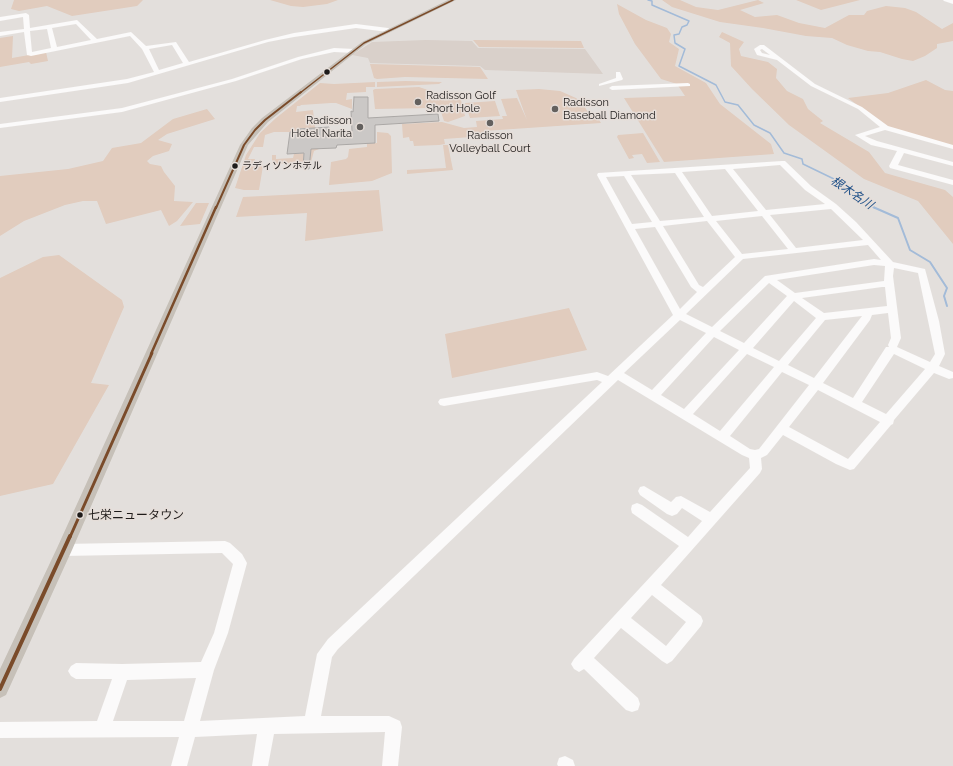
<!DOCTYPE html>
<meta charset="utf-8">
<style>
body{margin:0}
canvas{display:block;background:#e3dfdc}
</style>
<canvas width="953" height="766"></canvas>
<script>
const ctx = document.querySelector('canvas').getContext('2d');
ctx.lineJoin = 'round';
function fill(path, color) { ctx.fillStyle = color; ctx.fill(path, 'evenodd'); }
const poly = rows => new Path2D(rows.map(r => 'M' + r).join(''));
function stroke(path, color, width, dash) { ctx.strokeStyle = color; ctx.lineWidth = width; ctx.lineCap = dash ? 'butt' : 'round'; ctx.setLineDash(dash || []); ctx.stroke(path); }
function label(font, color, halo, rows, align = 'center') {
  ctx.font = font + ' Raleway,"Noto Sans JP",sans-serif'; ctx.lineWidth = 3; ctx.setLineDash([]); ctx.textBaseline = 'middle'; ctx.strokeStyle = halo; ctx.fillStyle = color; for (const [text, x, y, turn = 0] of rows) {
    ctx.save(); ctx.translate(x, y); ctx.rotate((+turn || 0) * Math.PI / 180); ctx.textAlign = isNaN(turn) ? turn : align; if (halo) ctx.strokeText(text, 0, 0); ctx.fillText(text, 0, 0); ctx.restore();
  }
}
fill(poly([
 [426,40,472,41,478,48,585,49,603,74,485,70,480,66,370,63,368,58,352,55,372,42]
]), '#d9d0ca');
fill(poly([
 [14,0,143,0,137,6,72,16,47,6,19,11,11,9],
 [270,0,338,0,327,4,303,7,291,6],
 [662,0,680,0,696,7,718,10,758,0,764,3,740,10,755,17,777,15,799,23,825,28,849,15,864,15,867,11,886,6,905,8,916,12,942,29,953,23,953,41,937,44,937,48,925,56,913,61,902,59,880,52,868,51,847,45,832,38,806,36,763,28,720,22,672,7],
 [796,0,860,0,821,10],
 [617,4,646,20,667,28,671,34,669,42,679,49,675,66,706,83,720,104,771,144,774,154,664,162,624,98,685,96,677,84,661,79,635,44,619,14],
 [722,32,744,42,739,49,741,56,768,62,777,69,776,78,787,91,803,99,808,109,823,121,820,123,869,152,885,173,945,190,953,197,953,244,918,201,864,179,789,125,752,89,731,66,730,43,719,37],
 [13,36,12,58,46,52,48,61,31,64,29,62,0,67,0,38],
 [473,40,581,41,584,48,479,47],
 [370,64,480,67,488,79,405,77,377,79,374,78],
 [926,80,945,90,953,91,953,146,889,129,848,98,888,93],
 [406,81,442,82,439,84,377,87,377,82],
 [375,82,375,87,366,87,366,92,347,93,346,100,352,99,352,109,336,103,331,103,301,105,300,106,297,106,296,112,313,110,315,128,299,128,298,132,274,132,265,135,263,147,254,147,248,159,255,159,254,163,260,164,263,166,259,190,244,190,235,188,246,155,260,133,276,118,320,83,334,84],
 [419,87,437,93,460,96,465,116,448,122,444,121,441,112,432,108,375,109,373,90,375,89],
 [539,89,560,91,576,98,582,103,590,115,561,117,596,115,601,123,484,131,485,136,444,139,445,144,439,145,414,146,413,141,410,141,409,137,403,138,402,124,442,122,464,128,477,127,476,121,503,119,502,116,507,116,501,99,517,98,527,120,516,90],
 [495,101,500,116,470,118,465,103],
 [207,109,215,119,167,134,158,140,172,144,169,151,153,156,147,161,150,164,161,166,164,172,175,186,174,201,193,202,177,221,169,226,161,210,106,224,97,201,83,201,65,205,24,221,0,236,0,176,68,169,103,161,112,148,141,143,173,119],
 [377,132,388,133,391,136,392,173,372,181,329,185,331,162,346,159,348,157,349,149,367,147,367,143,377,143],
 [643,133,660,162,647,163,642,154,632,155,634,158,629,159,617,137,618,135],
 [443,145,448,145,453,170,407,174,407,170,446,168],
 [311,147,320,148,319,149,314,151,311,162,276,164,272,160,272,155,276,155,276,159,293,158,294,154,304,153,303,159,310,158],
 [379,190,383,231,305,241,307,213,236,217,243,197],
 [196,203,209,203,200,224,180,226],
 [59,255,122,300,124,307,91,383,109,385,53,484,0,496,0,278,43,257],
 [569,308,587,350,452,378,445,334]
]), '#e1ccbe');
stroke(poly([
 [648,0,652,1,652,5,689,21,687,25,682,27,679,34,674,35,675,43,685,49,679,66,716,85,725,102,738,105,754,125,770,133,784,153,802,159,803,164,834,179,852,195,875,208]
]), '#a3bbd8', 1.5);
stroke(poly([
 [873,207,898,218,910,250,930,262,947,288,944,296,947,306]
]), '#a3bbd8', 2);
const building = poly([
 [354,97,368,97,368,118,438,114,439,121,375,125,375,143,337,145,336,148,311,149,309,169,303,168,304,153,287,154,290,132,299,132,299,129,329,127,328,135,347,133,347,131,352,131,351,111,353,112,354,97]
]);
fill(building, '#cbc8c6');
stroke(building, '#aba8a6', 1);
fill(poly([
 [943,0,953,0,953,4,944,1,943,0],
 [26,13,29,15,30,28,77,20,97,39,131,32,146,46,176,42,189,62,265,40,294,33,356,24,388,28,391,30,388,32,356,28,294,37,268,42,128,83,0,102,0,98,127,79,154,72,142,49,130,36,31,56,27,55,24,32,0,36,0,32,24,29,23,17,0,21,0,17,26,13],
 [76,24,91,40,57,47,52,28,76,24],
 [47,29,51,48,32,52,30,31,47,29],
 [172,45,183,63,159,70,149,49,172,45],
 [760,45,764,45,815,84,862,107,888,126,953,145,953,149,885,130,865,136,877,141,953,162,953,166,904,153,898,165,953,180,953,185,890,168,889,166,897,151,871,145,855,135,880,127,858,109,811,86,777,60,757,55,754,49,760,45],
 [762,49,770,55,762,53,760,50,762,49],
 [334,48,354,49,357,51,354,53,334,52,302,59,236,81,122,112,0,128,0,124,122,108,232,79,298,57,334,48],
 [616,72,620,72,623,79,622,80,599,86,599,84,616,78,616,72],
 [688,83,690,84,690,86,612,90,609,88,612,86,688,83],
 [782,161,785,161,811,186,836,204,856,222,893,262,925,269,939,321,945,354,939,366,953,372,953,378,949,379,934,373,894,420,893,424,891,425,854,469,850,470,836,464,783,435,767,455,761,458,762,469,760,473,661,585,701,616,703,621,701,626,672,661,667,664,662,661,621,628,594,658,638,698,640,704,638,710,632,712,626,710,584,669,579,672,574,669,571,664,574,659,679,546,632,513,631,509,632,505,637,503,642,505,688,537,702,521,682,508,677,514,672,516,667,514,640,495,638,491,640,487,644,486,671,502,676,497,681,496,710,512,750,468,749,458,742,455,618,380,338,649,332,657,321,716,389,716,400,721,402,727,398,766,382,766,385,732,274,734,268,766,252,766,257,734,195,737,187,766,171,766,179,737,0,738,0,722,97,721,112,679,76,679,71,676,68,671,71,666,76,663,122,664,201,662,214,633,233,564,222,553,64,556,59,554,57,550,59,546,64,544,225,541,230,543,242,554,247,563,228,633,214,670,200,721,305,716,317,654,328,639,602,382,597,380,444,406,440,405,438,402,440,399,597,372,608,376,673,315,625,227,597,175,598,173,782,161],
 [780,165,805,190,825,204,766,210,733,169,780,165],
 [725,169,758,211,712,216,682,172,725,169],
 [675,173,704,217,660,221,631,175,675,173],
 [624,176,652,222,632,224,606,177,624,176],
 [831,209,863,240,796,248,770,215,831,209],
 [762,216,788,249,742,254,716,221,762,216],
 [707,221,735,257,703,287,699,285,663,226,707,221],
 [655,227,691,287,697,292,680,309,635,229,655,227],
 [868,245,881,260,874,259,765,276,712,327,686,314,743,259,868,245],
 [874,265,885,266,884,281,795,293,777,280,874,265],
 [894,268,918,273,935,354,930,362,897,347,901,338,893,276,894,268],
 [769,283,787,296,744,343,720,331,769,283],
 [882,287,885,287,887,306,824,313,802,298,882,287],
 [794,301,816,318,779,361,753,348,794,301],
 [888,313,891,338,888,345,889,347,886,347,853,398,823,383,870,320,872,315,888,313],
 [862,316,814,378,788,365,825,320,862,316],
 [680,320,706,333,652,390,624,373,680,320],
 [714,337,739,350,684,409,661,395,714,337],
 [747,354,774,367,720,431,693,414,747,354],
 [894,354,925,369,886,414,862,402,894,354],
 [782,372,809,385,759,449,755,450,750,449,730,436,782,372],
 [818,390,880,422,848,459,789,427,818,390],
 [652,595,686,622,666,646,631,618,652,595],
 [196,678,184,721,113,721,127,680,196,678],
 [565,756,573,760,575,766,558,766,557,764,559,758,565,756]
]), '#fbfafa');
fill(poly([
 [448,0,456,0,366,44,268,122,248,145,72,550,6,695,0,698,0,669,57,548,240,145,252,128,262,118,362,42,448,0]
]), '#c6c0b8');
stroke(poly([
 [300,93,364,43,453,0]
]), '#7a4b2a', 1.5);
stroke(poly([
 [216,208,244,145,255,130,265,120,301,92]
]), '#7a4b2a', 2);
stroke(poly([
 [151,354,216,207]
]), '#7a4b2a', 2.5);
stroke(poly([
 [70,537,152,353]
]), '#7a4b2a', 3);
stroke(poly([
 [0,689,70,536]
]), '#7a4b2a', 4);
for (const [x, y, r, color] of [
 [327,72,3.5,"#1e1b1a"],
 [418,102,4,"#63605e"],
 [555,109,4,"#63605e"],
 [490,123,4,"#63605e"],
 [360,127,4,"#63605e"],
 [235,166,3.5,"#1e1b1a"],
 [80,515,3.5,"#1e1b1a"]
]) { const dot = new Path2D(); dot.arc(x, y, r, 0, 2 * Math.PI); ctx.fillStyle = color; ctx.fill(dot); stroke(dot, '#e6ded9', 1.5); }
label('10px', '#1e1b1a', '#e6ded9', [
 ["ラディソンホテル",242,166]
], 'left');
label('11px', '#1e1b1a', '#e6ded9', [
 ["Radisson Golf",426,96],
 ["Short Hole",426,109],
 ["Radisson",563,103],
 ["Baseball Diamond",563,116],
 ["Radisson",352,121,"right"],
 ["Hotel Narita",352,134,"right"],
 ["Radisson",490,136,"center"],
 ["Volleyball Court",490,149,"center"]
], 'left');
label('italic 12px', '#22538a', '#e6ded9', [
 ["根木名川",852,193,34]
]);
label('12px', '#1e1b1a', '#e6ded9', [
 ["七栄ニュータウン",88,515]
], 'left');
</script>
